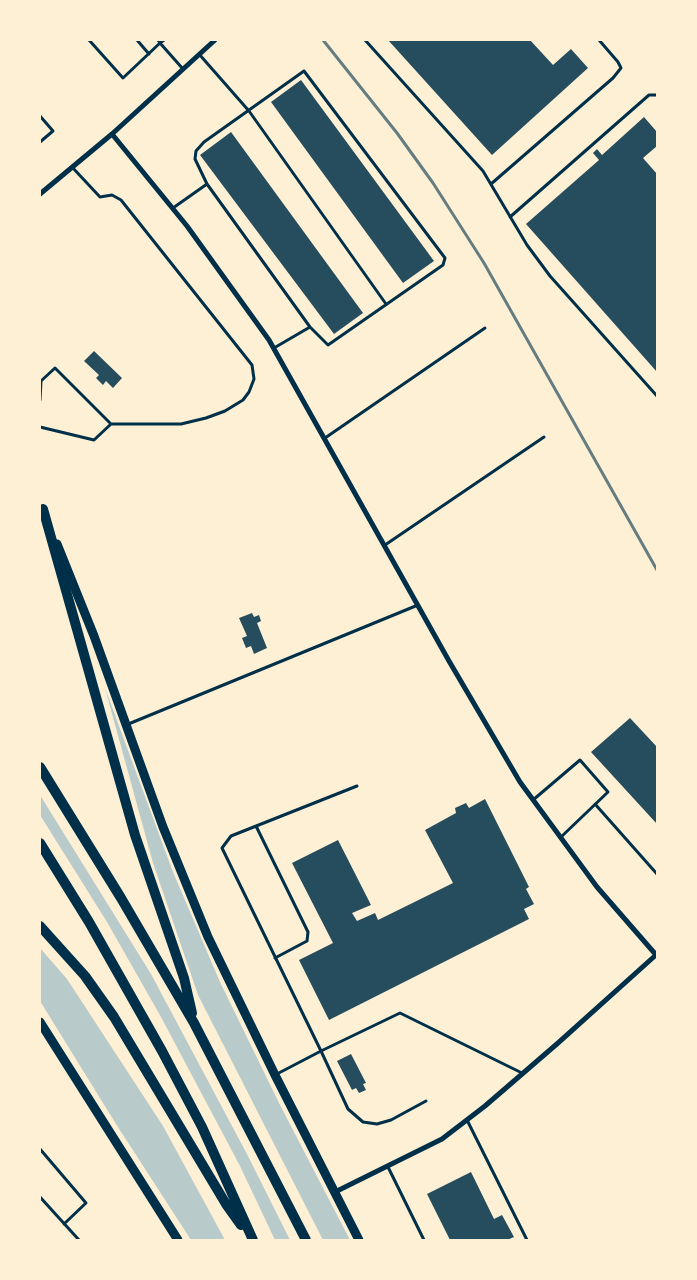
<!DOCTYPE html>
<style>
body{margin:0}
#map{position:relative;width:697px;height:1280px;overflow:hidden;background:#fdf0d5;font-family:"PT Serif",serif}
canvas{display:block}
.frame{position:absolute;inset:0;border:41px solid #fdf0d5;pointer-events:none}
</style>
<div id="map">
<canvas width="697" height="1280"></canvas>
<div class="frame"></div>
</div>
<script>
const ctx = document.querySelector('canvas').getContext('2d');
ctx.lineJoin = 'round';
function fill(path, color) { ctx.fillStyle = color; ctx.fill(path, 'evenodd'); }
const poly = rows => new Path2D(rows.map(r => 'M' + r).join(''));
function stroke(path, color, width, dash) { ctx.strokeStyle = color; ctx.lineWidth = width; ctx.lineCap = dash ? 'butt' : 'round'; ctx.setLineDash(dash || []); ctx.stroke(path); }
fill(poly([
 [105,688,173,872,220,982,279,1103,350,1240,323,1240,198,995,153,863],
 [40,795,151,974,248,1156,290,1240,275,1240,240,1166,161,1017,107,922,40,815],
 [40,948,67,979,163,1126,225,1240,191,1240,116,1124,40,1001]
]), '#b9caca');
fill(poly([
 [388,40,530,40,553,65,571,49,588,68,492,155],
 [301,80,434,261,403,283,271,102],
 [644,117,657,132,657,146,643,158,657,174,657,372,526,224,599,160,593,153,597,149,602,155],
 [231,132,363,313,334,334,200,155],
 [94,351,122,378,113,388,106,381,103,385,96,378,99,375,84,361],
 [252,613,254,617,259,615,261,621,257,623,267,648,254,654,251,646,246,648,242,638,247,636,239,618],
 [630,718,657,747,657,824,591,752],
 [485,799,529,887,526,889,534,904,524,909,529,919,329,1020,299,960,333,943,292,863,338,840,371,905,352,913,357,921,375,913,378,920,453,883,425,830,456,813,455,808,466,803,469,808],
 [351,1054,366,1083,363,1084,366,1090,359,1093,356,1088,352,1090,337,1061],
 [471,1172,494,1219,502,1215,514,1237,507,1240,450,1240,427,1194]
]), '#264d5e');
stroke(poly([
 [89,40,123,78,160,43,158,40],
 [137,40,149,54],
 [164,40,160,43,183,69],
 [365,40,483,171,527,245,550,276,657,396],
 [199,54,249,111,386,304],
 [304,71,445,258,443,265,328,345,310,327,207,184,195,159,196,151,204,142,304,71],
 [40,116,53,131,40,142],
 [491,184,613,78,621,68,618,62,599,40],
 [173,208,207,184],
 [510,217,649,95,657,95],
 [274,348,310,327],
 [40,400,41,381,55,368,111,424],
 [40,427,94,440,111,424,181,424,206,418,225,411,243,400,249,392,254,379,252,365,121,200,112,195,100,197,72,167],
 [325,438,485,328],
 [385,545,544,437],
 [126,725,418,605],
 [533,800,580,760,608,792,561,837],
 [595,804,657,874],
 [256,826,308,932,307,941,275,958],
 [275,1075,321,1051,222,848,231,836,357,786],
 [426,1101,391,1120,377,1124,363,1122,348,1109,321,1051,400,1013,522,1073],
 [467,1120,527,1240],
 [40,1149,86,1203,64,1224],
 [388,1167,424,1240],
 [40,1197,79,1240]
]), '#003049', 3);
stroke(poly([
 [112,134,187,226,269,340,449,661,520,782,597,887,657,956],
 [40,194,112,134,215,40],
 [335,1192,442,1139,485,1106,558,1043,657,954]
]), '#003049', 5);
stroke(poly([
 [57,544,94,636,163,827,208,937,275,1075,359,1240],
 [40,1022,178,1240]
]), '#003049', 9);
stroke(poly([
 [43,509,135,835,184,978,192,1013],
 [40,767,121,898,194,1023,306,1240],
 [40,843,89,922,162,1051,202,1127,253,1240],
 [40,926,85,976,114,1017,226,1204,241,1225]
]), '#003049', 10);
stroke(poly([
 [323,40,397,133,433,183,484,263,657,570]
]), '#657d81', 3);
</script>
